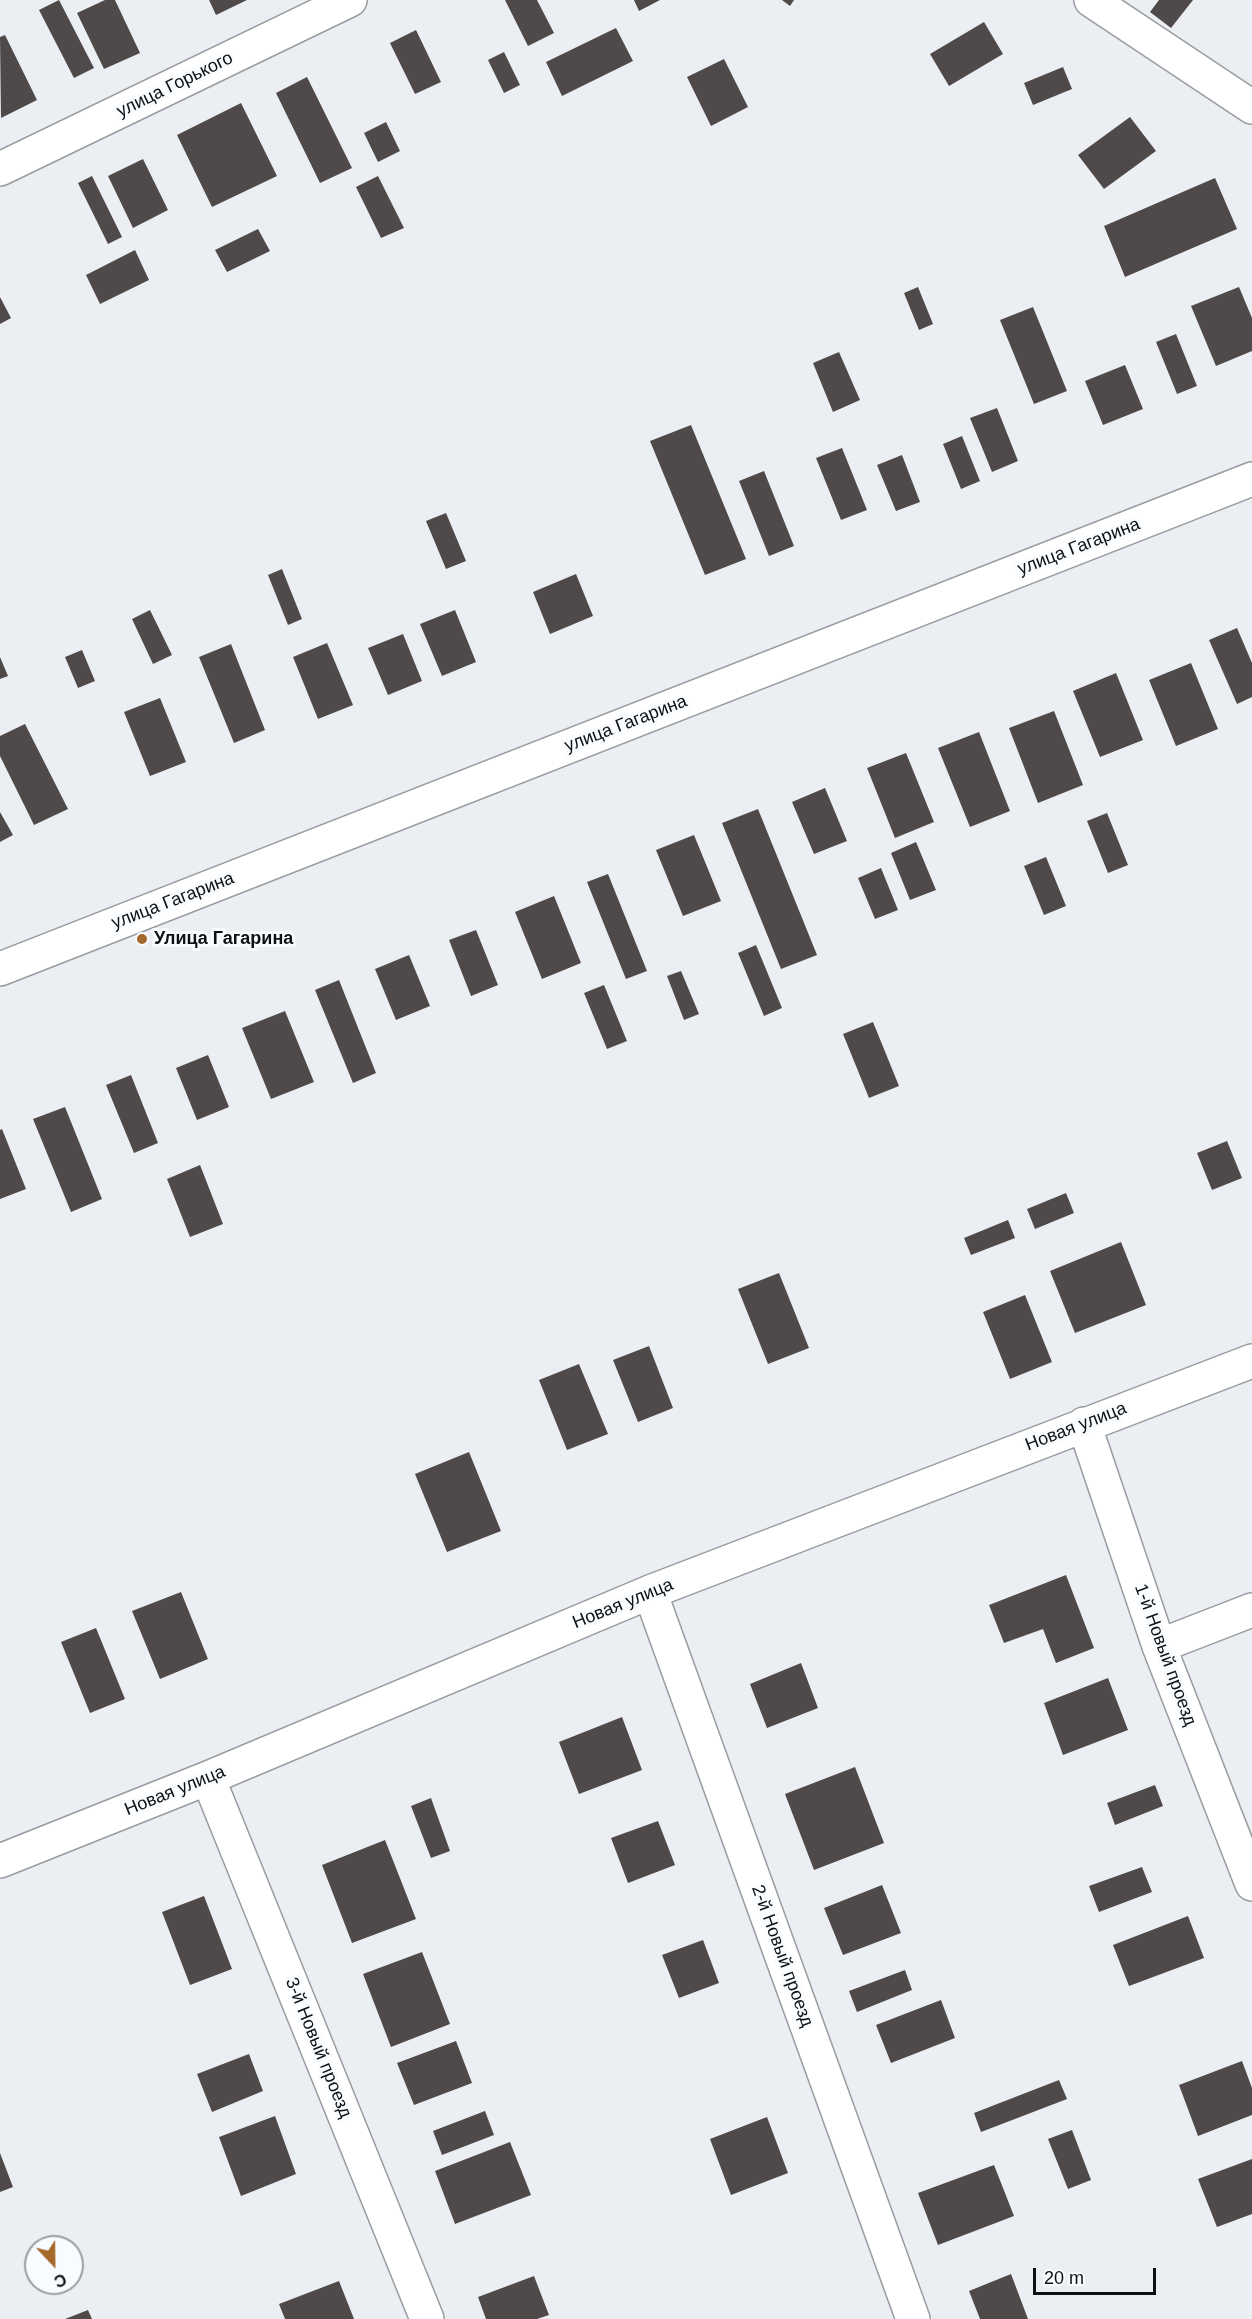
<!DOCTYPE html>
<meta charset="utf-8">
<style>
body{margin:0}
#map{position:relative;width:1252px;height:2319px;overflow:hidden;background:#ebeef3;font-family:Helvetica,sans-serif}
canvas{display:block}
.north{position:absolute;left:24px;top:2235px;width:60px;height:60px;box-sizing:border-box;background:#f9fcff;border:2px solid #9b9ea0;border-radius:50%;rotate:158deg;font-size:16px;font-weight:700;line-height:24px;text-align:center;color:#0f1011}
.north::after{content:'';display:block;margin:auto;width:21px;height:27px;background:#a4682b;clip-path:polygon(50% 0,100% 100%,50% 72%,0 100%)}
.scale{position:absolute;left:1033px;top:2268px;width:123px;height:27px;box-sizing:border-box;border:3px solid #0f1011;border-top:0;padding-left:8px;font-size:18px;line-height:21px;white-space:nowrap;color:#0f1011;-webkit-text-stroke:4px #f9fcff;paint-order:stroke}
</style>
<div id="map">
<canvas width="1252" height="2319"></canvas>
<div class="north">С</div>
<div class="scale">20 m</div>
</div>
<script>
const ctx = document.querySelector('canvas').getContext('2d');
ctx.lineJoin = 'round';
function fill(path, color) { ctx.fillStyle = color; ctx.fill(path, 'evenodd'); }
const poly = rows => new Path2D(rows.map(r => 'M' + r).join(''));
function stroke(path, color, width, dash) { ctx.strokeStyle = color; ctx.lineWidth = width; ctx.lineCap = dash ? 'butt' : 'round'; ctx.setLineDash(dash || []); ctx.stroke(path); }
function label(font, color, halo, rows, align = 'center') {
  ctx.font = font + ' Helvetica,sans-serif'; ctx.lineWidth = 6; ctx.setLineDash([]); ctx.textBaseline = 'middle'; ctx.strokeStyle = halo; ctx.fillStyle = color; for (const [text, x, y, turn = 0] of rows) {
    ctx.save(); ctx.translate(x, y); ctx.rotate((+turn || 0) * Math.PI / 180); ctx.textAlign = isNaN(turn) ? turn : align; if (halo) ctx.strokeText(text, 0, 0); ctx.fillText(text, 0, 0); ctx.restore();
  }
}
fill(poly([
 [59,0,94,68,74,78,39,10],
 [105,0,115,0,140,53,104,69,77,13],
 [209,0,247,0,216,15],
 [505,0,537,0,554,33,528,46],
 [634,0,660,0,639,11],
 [782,0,794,0,790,6],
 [1159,0,1193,0,1171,28,1150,12],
 [984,22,1003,54,949,86,930,54],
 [616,28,633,61,562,96,546,62],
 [416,30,441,82,415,94,390,43],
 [5,35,37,100,1,118,0,37],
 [504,52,520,85,504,93,488,60],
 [724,59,748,107,711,126,687,77],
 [1063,67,1072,89,1033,105,1024,83],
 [307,77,352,168,320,183,276,93],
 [241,103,277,176,212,207,177,135],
 [1130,117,1156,151,1104,189,1078,155],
 [386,122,400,151,378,162,364,133],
 [143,159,168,210,133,228,108,176],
 [92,176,122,237,108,244,78,183],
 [378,176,404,228,381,238,356,187],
 [1215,178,1237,229,1125,277,1104,226],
 [258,229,270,251,227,272,215,250],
 [135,250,149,280,100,304,86,275],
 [918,287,933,324,919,330,904,293],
 [1239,287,1252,318,1252,351,1216,366,1191,306],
 [0,297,11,318,0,324],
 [1033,307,1067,391,1034,404,1000,320],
 [1176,334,1197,386,1177,394,1156,342],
 [839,352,860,400,833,412,813,363],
 [1125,365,1143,409,1103,425,1085,381],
 [997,408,1018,461,992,472,970,418],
 [691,425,746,559,705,575,650,441],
 [962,436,980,481,961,489,943,444],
 [842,448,867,510,841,520,816,458],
 [902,455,920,502,896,511,877,465],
 [764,471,794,546,769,556,739,481],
 [446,513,466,561,446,569,426,521],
 [282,569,302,619,288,625,268,575],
 [576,574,593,616,550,634,533,592],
 [150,610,172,655,153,664,132,619],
 [455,610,476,662,442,676,420,624],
 [1237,628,1252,663,1252,697,1237,704,1209,640],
 [403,634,422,681,388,695,368,648],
 [327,643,353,705,318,719,293,657],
 [231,644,265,730,234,743,199,657],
 [82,650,95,681,78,688,65,657],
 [0,657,8,676,0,679],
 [1191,663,1218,729,1176,746,1149,680],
 [1116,673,1143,740,1100,757,1073,691],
 [160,698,186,762,150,776,124,712],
 [1054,711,1083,785,1038,803,1009,728],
 [25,724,68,809,34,825,0,756,0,736],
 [979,732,1010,811,970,827,938,748],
 [906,753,934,822,895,838,867,768],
 [825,788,847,841,814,854,792,802],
 [758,809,817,955,781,969,722,823],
 [0,812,13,835,0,842],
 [1107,813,1128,865,1108,873,1087,821],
 [694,835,721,901,683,916,656,850],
 [916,842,936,890,910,900,891,853],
 [1046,857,1066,906,1044,915,1024,866],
 [881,868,898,910,875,919,858,878],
 [608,874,647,971,626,979,587,882],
 [554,896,581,963,542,979,515,912],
 [476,930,498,985,471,996,449,940],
 [756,945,782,1008,764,1016,738,953],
 [409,955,430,1006,396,1020,375,969],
 [681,971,699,1014,684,1020,667,976],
 [339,980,376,1073,353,1083,315,990],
 [604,985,627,1041,607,1049,584,993],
 [285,1011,314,1082,271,1099,242,1028],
 [873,1022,899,1086,869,1098,843,1034],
 [208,1055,229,1107,197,1120,176,1068],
 [131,1075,158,1143,134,1153,106,1085],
 [65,1107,102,1199,71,1212,33,1119],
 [2,1129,26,1189,0,1199,0,1130],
 [1227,1141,1242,1178,1212,1190,1197,1153],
 [200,1165,223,1224,190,1237,167,1179],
 [1066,1193,1074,1213,1035,1229,1027,1209],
 [1008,1220,1015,1238,971,1255,964,1238],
 [1121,1242,1146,1305,1075,1333,1050,1271],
 [779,1273,809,1348,768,1364,738,1289],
 [1025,1295,1052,1362,1010,1379,983,1312],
 [649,1346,673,1408,638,1422,613,1360],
 [579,1364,608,1434,567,1450,539,1380],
 [469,1452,501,1531,447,1552,415,1474],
 [1066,1575,1094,1648,1056,1663,1043,1629,1004,1643,989,1605],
 [181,1592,208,1659,160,1679,132,1611],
 [96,1628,125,1699,90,1713,61,1642],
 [801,1663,818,1708,767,1728,750,1684],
 [1108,1678,1128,1730,1063,1755,1044,1703],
 [622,1717,642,1770,579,1794,559,1742],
 [855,1767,884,1843,814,1870,785,1794],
 [1155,1785,1163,1806,1115,1825,1107,1803],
 [431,1798,450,1851,431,1858,411,1806],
 [658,1821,675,1865,628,1883,611,1838],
 [385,1840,416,1919,352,1943,322,1865],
 [1142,1867,1152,1892,1099,1912,1089,1886],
 [882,1885,901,1933,843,1955,824,1908],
 [204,1896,232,1969,190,1985,162,1912],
 [1188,1916,1204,1958,1129,1986,1113,1945],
 [703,1940,719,1983,679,1998,662,1955],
 [422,1952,450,2024,391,2047,363,1974],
 [905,1970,912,1990,857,2012,849,1991],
 [941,2000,955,2038,891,2063,876,2025],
 [456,2041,472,2083,414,2105,397,2063],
 [249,2054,263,2091,212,2112,197,2074],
 [1242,2061,1252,2088,1252,2115,1198,2136,1179,2085],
 [1059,2080,1067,2099,981,2132,974,2113],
 [485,2111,494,2135,442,2155,433,2131],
 [275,2116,296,2174,241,2196,219,2137],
 [767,2117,788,2173,731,2195,710,2139],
 [1072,2130,1091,2180,1068,2189,1048,2139],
 [510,2142,531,2195,455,2224,435,2171],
 [0,2153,13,2187,0,2192],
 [1252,2159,1252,2214,1217,2227,1198,2179],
 [994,2165,1014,2216,938,2245,918,2193],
 [1011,2274,1028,2319,980,2319,969,2291],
 [534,2276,549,2315,537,2319,486,2319,478,2297],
 [339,2281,354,2319,285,2319,279,2304],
 [88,2310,92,2319,65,2319]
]), '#4f4a49');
const minor = poly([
 [1091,0,1252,107],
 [0,169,350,0],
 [0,969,1252,479],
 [1084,1424,1159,1646,1252,1884],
 [650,1592,913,2319],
 [1159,1646,1252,1610],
 [208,1778,427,2319],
 [0,1861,208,1778,650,1592,1252,1361]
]);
stroke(minor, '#989c9f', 36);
stroke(minor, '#fff', 33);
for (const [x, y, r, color] of [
 [142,939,6,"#a4682b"]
]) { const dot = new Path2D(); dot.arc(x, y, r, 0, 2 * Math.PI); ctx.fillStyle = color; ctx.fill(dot); stroke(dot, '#f9fcff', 2); }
label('18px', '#0f1011', '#f9fcff', [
 ["улица Горького",175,85,-26],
 ["улица Гагарина",1079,547,-21],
 ["улица Гагарина",626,724,-21],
 ["улица Гагарина",173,901,-21],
 ["Новая улица",1076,1427,-21],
 ["Новая улица",623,1604,-22],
 ["1-й Новый проезд",1165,1655,70],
 ["Новая улица",175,1791,-22],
 ["2-й Новый проезд",782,1956,70],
 ["3-й Новый проезд",318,2048,68]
]);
label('bold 18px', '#0f1011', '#f9fcff', [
 ["Улица Гагарина",154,939]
], 'left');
</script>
